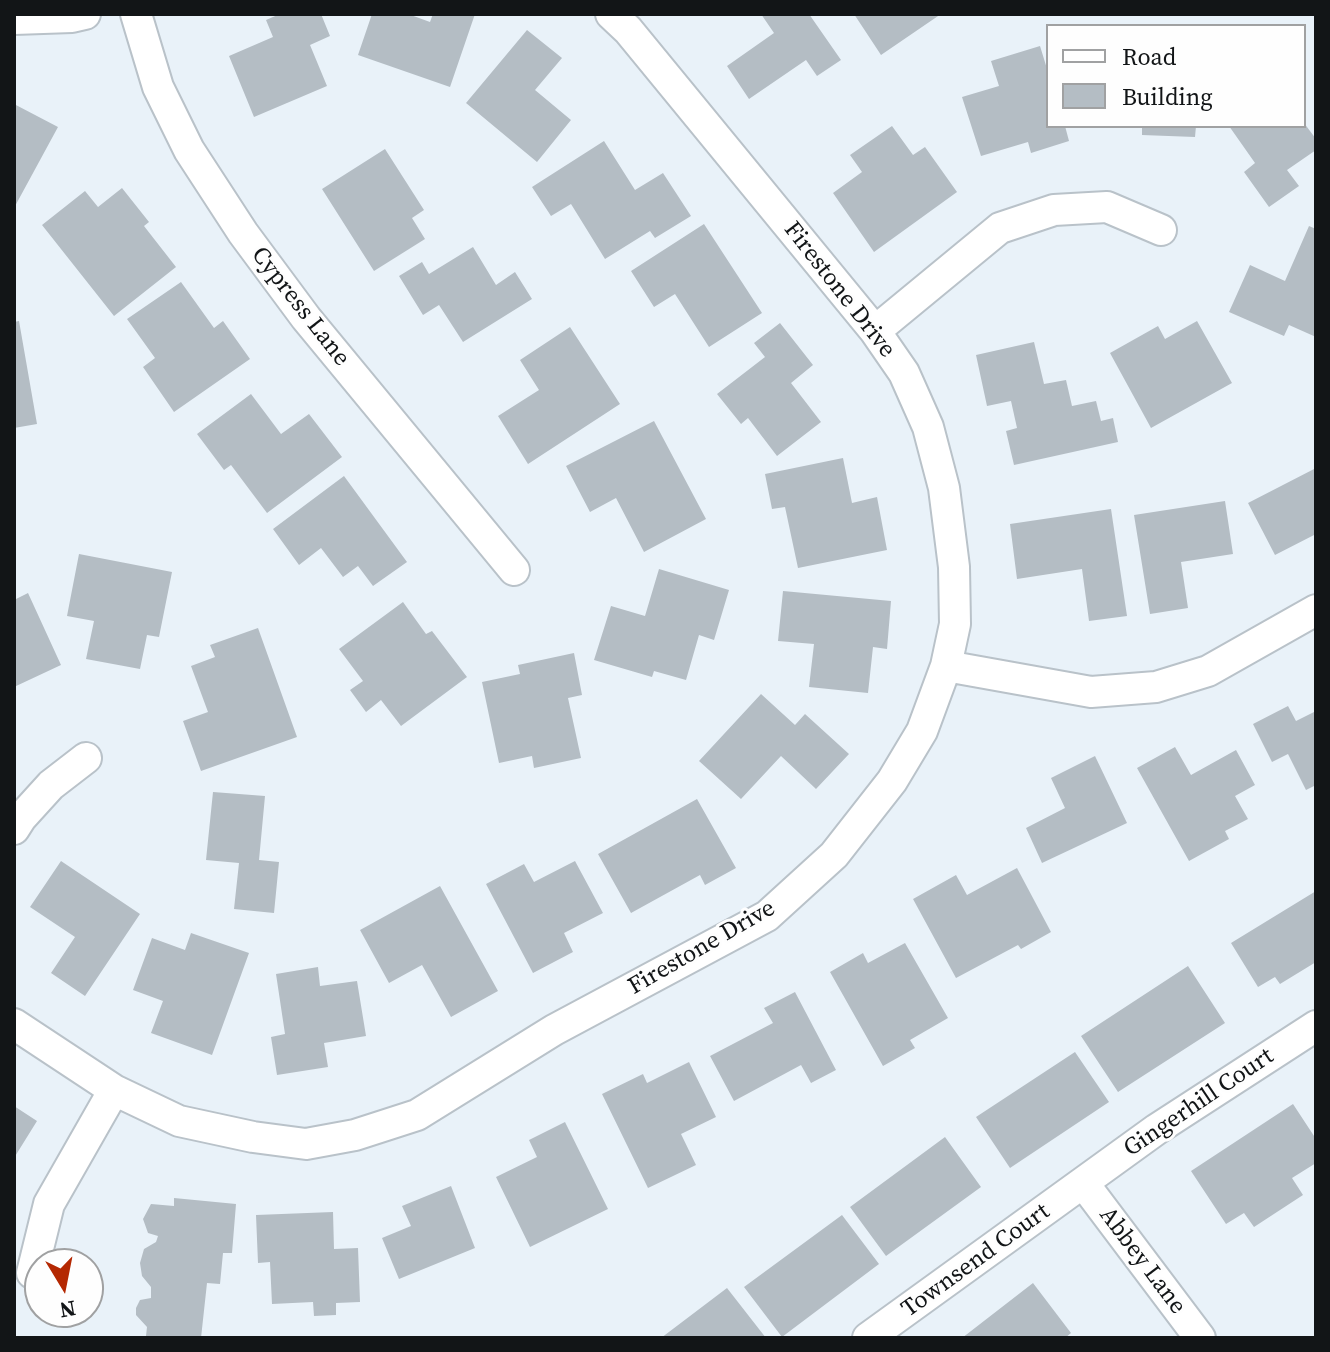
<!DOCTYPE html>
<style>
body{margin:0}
#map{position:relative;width:1330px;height:1352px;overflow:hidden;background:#e9f2f9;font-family:"Source Serif 4",serif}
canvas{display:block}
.frame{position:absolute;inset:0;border:16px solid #121517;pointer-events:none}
.legend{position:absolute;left:1046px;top:24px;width:260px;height:104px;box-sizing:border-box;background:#fefefe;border:2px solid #a0a1a2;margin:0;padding:10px 14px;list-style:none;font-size:24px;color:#121517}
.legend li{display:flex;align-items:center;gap:16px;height:40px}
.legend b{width:40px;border:2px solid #a0a1a2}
.north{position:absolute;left:24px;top:1248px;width:80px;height:80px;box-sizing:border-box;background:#fefefe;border:2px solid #a0a1a2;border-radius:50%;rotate:170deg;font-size:22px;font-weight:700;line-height:32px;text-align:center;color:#121517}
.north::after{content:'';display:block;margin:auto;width:28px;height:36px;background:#b42802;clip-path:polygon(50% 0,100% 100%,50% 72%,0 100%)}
</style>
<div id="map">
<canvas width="1330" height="1352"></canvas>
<div class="frame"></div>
<ul class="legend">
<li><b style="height:10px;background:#fff"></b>Road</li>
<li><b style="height:22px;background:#b4bdc4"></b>Building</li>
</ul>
<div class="north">N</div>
</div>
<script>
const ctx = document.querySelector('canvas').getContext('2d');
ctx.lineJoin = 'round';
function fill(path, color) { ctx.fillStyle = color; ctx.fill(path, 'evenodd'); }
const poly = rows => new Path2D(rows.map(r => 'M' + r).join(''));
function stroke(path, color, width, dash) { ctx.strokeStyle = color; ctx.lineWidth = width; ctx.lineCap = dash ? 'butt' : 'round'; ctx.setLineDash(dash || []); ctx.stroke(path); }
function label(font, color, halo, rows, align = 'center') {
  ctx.font = font + ' "Source Serif 4",serif'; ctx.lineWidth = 6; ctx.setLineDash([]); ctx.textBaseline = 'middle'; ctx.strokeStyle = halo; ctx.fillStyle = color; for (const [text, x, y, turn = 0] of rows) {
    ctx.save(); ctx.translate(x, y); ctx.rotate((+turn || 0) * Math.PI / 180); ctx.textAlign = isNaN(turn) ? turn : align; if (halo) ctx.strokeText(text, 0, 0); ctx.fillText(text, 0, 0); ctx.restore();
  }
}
fill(poly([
 [280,14,321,14,330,36,310,45,327,86,254,117,229,56,273,37,266,20],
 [372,14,408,14,430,22,433,14,475,14,450,87,358,55],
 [761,14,809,14,841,60,817,76,806,60,749,99,727,66,774,33],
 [854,14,941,14,881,55],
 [527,30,562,58,535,90,571,120,537,162,466,103],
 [1040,46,1048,72,1048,126,1065,126,1069,141,1031,153,1028,142,981,156,962,97,999,86,991,61],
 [14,104,58,127,14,208],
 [1304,123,1316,139,1316,150,1287,170,1299,186,1269,207,1244,172,1255,163,1229,126,1304,126],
 [892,126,913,155,925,147,957,192,874,252,833,193,862,172,850,155],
 [1142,126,1196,126,1195,137,1142,135],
 [604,141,635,190,663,173,691,216,655,238,650,231,605,259,571,204,551,216,532,187],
 [385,149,424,210,412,218,425,239,374,271,322,189],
 [122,188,149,222,144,226,176,267,114,316,42,225,85,191,98,207],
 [704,224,762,313,709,347,675,294,654,307,631,271],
 [1309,226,1316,229,1316,337,1289,325,1284,336,1229,312,1250,265,1285,281],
 [473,247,496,285,515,272,532,299,463,342,439,305,423,315,399,276,422,262,429,274],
 [181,282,214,328,223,321,250,359,174,412,143,367,155,358,127,319],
 [19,321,37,424,14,428,14,322],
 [1197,321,1232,383,1151,428,1110,353,1158,326,1165,339],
 [780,323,813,365,791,383,821,422,777,456,748,418,741,424,717,394,765,357,754,343],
 [570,327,620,404,528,464,498,416,539,390,520,360],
 [1034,342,1044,384,1066,380,1072,406,1096,401,1101,421,1113,418,1118,442,1014,465,1006,431,1017,428,1011,401,987,406,976,355],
 [251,394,281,434,309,414,342,457,267,513,231,465,224,470,197,434],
 [654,421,706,519,644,552,616,498,590,512,566,466],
 [843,458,852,503,877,497,887,550,798,568,785,507,772,509,765,474],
 [1316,468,1316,534,1275,555,1248,503],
 [344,476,407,562,373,586,358,566,343,577,321,548,299,565,273,529],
 [1225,501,1233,554,1181,562,1188,608,1150,614,1134,515],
 [1111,509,1127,616,1089,621,1082,569,1017,579,1010,524],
 [79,554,172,572,159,637,147,635,140,669,86,659,94,621,67,616],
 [659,569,729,590,714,640,699,635,686,680,654,671,652,677,594,660,611,606,645,616],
 [783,591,891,601,887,649,873,647,868,693,809,687,814,644,778,641],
 [28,593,61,665,14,687,14,600],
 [403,602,426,634,432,631,467,677,401,726,381,700,366,712,350,690,363,681,339,649],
 [258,628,297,737,201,771,183,721,208,712,191,666,215,657,210,645],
 [574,653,582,695,568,698,581,758,534,768,532,756,499,763,482,682,520,674,518,665],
 [761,694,795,725,805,714,849,754,816,789,781,756,741,799,699,761],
 [1288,706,1296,721,1316,711,1316,785,1306,790,1288,754,1272,762,1253,724],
 [1175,747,1191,775,1236,750,1255,785,1235,796,1248,819,1225,831,1229,839,1189,861,1137,768],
 [1095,756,1127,823,1042,863,1026,828,1065,808,1051,778],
 [213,792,265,796,259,860,279,862,274,913,234,909,239,863,206,860],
 [697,799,736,868,705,885,700,875,631,913,598,854],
 [61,861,140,914,85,996,51,973,75,937,30,907],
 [575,861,603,913,564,933,573,952,533,973,486,884,524,864,534,882],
 [1017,868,1051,932,1021,949,1018,945,956,978,913,899,956,875,967,895],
 [440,886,498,991,451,1017,422,965,389,983,360,930],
 [1316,891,1316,962,1280,984,1275,977,1258,987,1231,943],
 [191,933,249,953,212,1055,151,1033,163,1001,133,990,152,938,185,950],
 [905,943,948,1018,910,1040,915,1048,883,1066,830,972,863,953,868,963],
 [1188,966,1225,1023,1118,1092,1081,1036],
 [318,967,320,986,357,981,366,1036,324,1043,328,1067,277,1075,271,1037,285,1034,276,974],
 [795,992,836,1070,811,1083,801,1065,734,1101,710,1056,773,1023,764,1008],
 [1075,1052,1109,1102,1010,1168,976,1117],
 [689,1062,716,1117,681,1134,696,1165,648,1188,602,1094,643,1074,647,1083],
 [1293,1104,1316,1139,1316,1163,1292,1178,1303,1195,1254,1227,1244,1213,1226,1224,1191,1171],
 [14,1106,37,1121,14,1158],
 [565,1122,608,1209,530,1247,496,1177,537,1157,529,1140],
 [945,1137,981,1187,886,1256,850,1207],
 [451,1186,475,1248,399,1279,382,1238,411,1226,402,1206],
 [174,1198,236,1204,232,1253,223,1253,220,1284,207,1283,201,1338,146,1336,147,1327,136,1315,136,1308,140,1300,151,1298,151,1287,142,1276,140,1263,144,1249,156,1242,158,1236,148,1233,143,1219,151,1204,174,1206],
 [333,1212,334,1249,358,1248,360,1302,336,1303,336,1315,314,1316,313,1302,272,1304,270,1262,258,1263,256,1215],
 [842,1215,879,1264,782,1337,744,1287],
 [1033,1283,1071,1333,1065,1338,962,1338],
 [727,1288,766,1338,661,1338]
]), '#b4bdc4');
const minor = poly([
 [136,14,158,87,189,150,243,233,306,318,514,570],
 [14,19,72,17,85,14],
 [875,331,1000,228,1054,210,1107,207,1161,230],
 [946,666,1091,692,1156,687,1208,671,1316,610],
 [14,829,21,818,51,785,86,758],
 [14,1024,114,1090,179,1121,253,1137,306,1144,355,1135,417,1115,554,1030,767,916,834,855,892,781,922,731,946,666,955,624,954,567,944,488,928,427,904,373,875,331,628,30,611,14],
 [1084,1184,1200,1338],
 [32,1273,49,1204,114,1090],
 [868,1338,1157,1129,1316,1026]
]);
stroke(minor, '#b9c2c9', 34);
stroke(minor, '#fff', 30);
label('24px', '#121517', '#fefefe', [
 ["Firestone Drive",839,290,52],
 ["Cypress Lane",300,307,52],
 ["Firestone Drive",702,948,-30],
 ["Gingerhill Court",1199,1103,-34],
 ["Townsend Court",976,1261,-36],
 ["Abbey Lane",1142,1261,53]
]);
</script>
